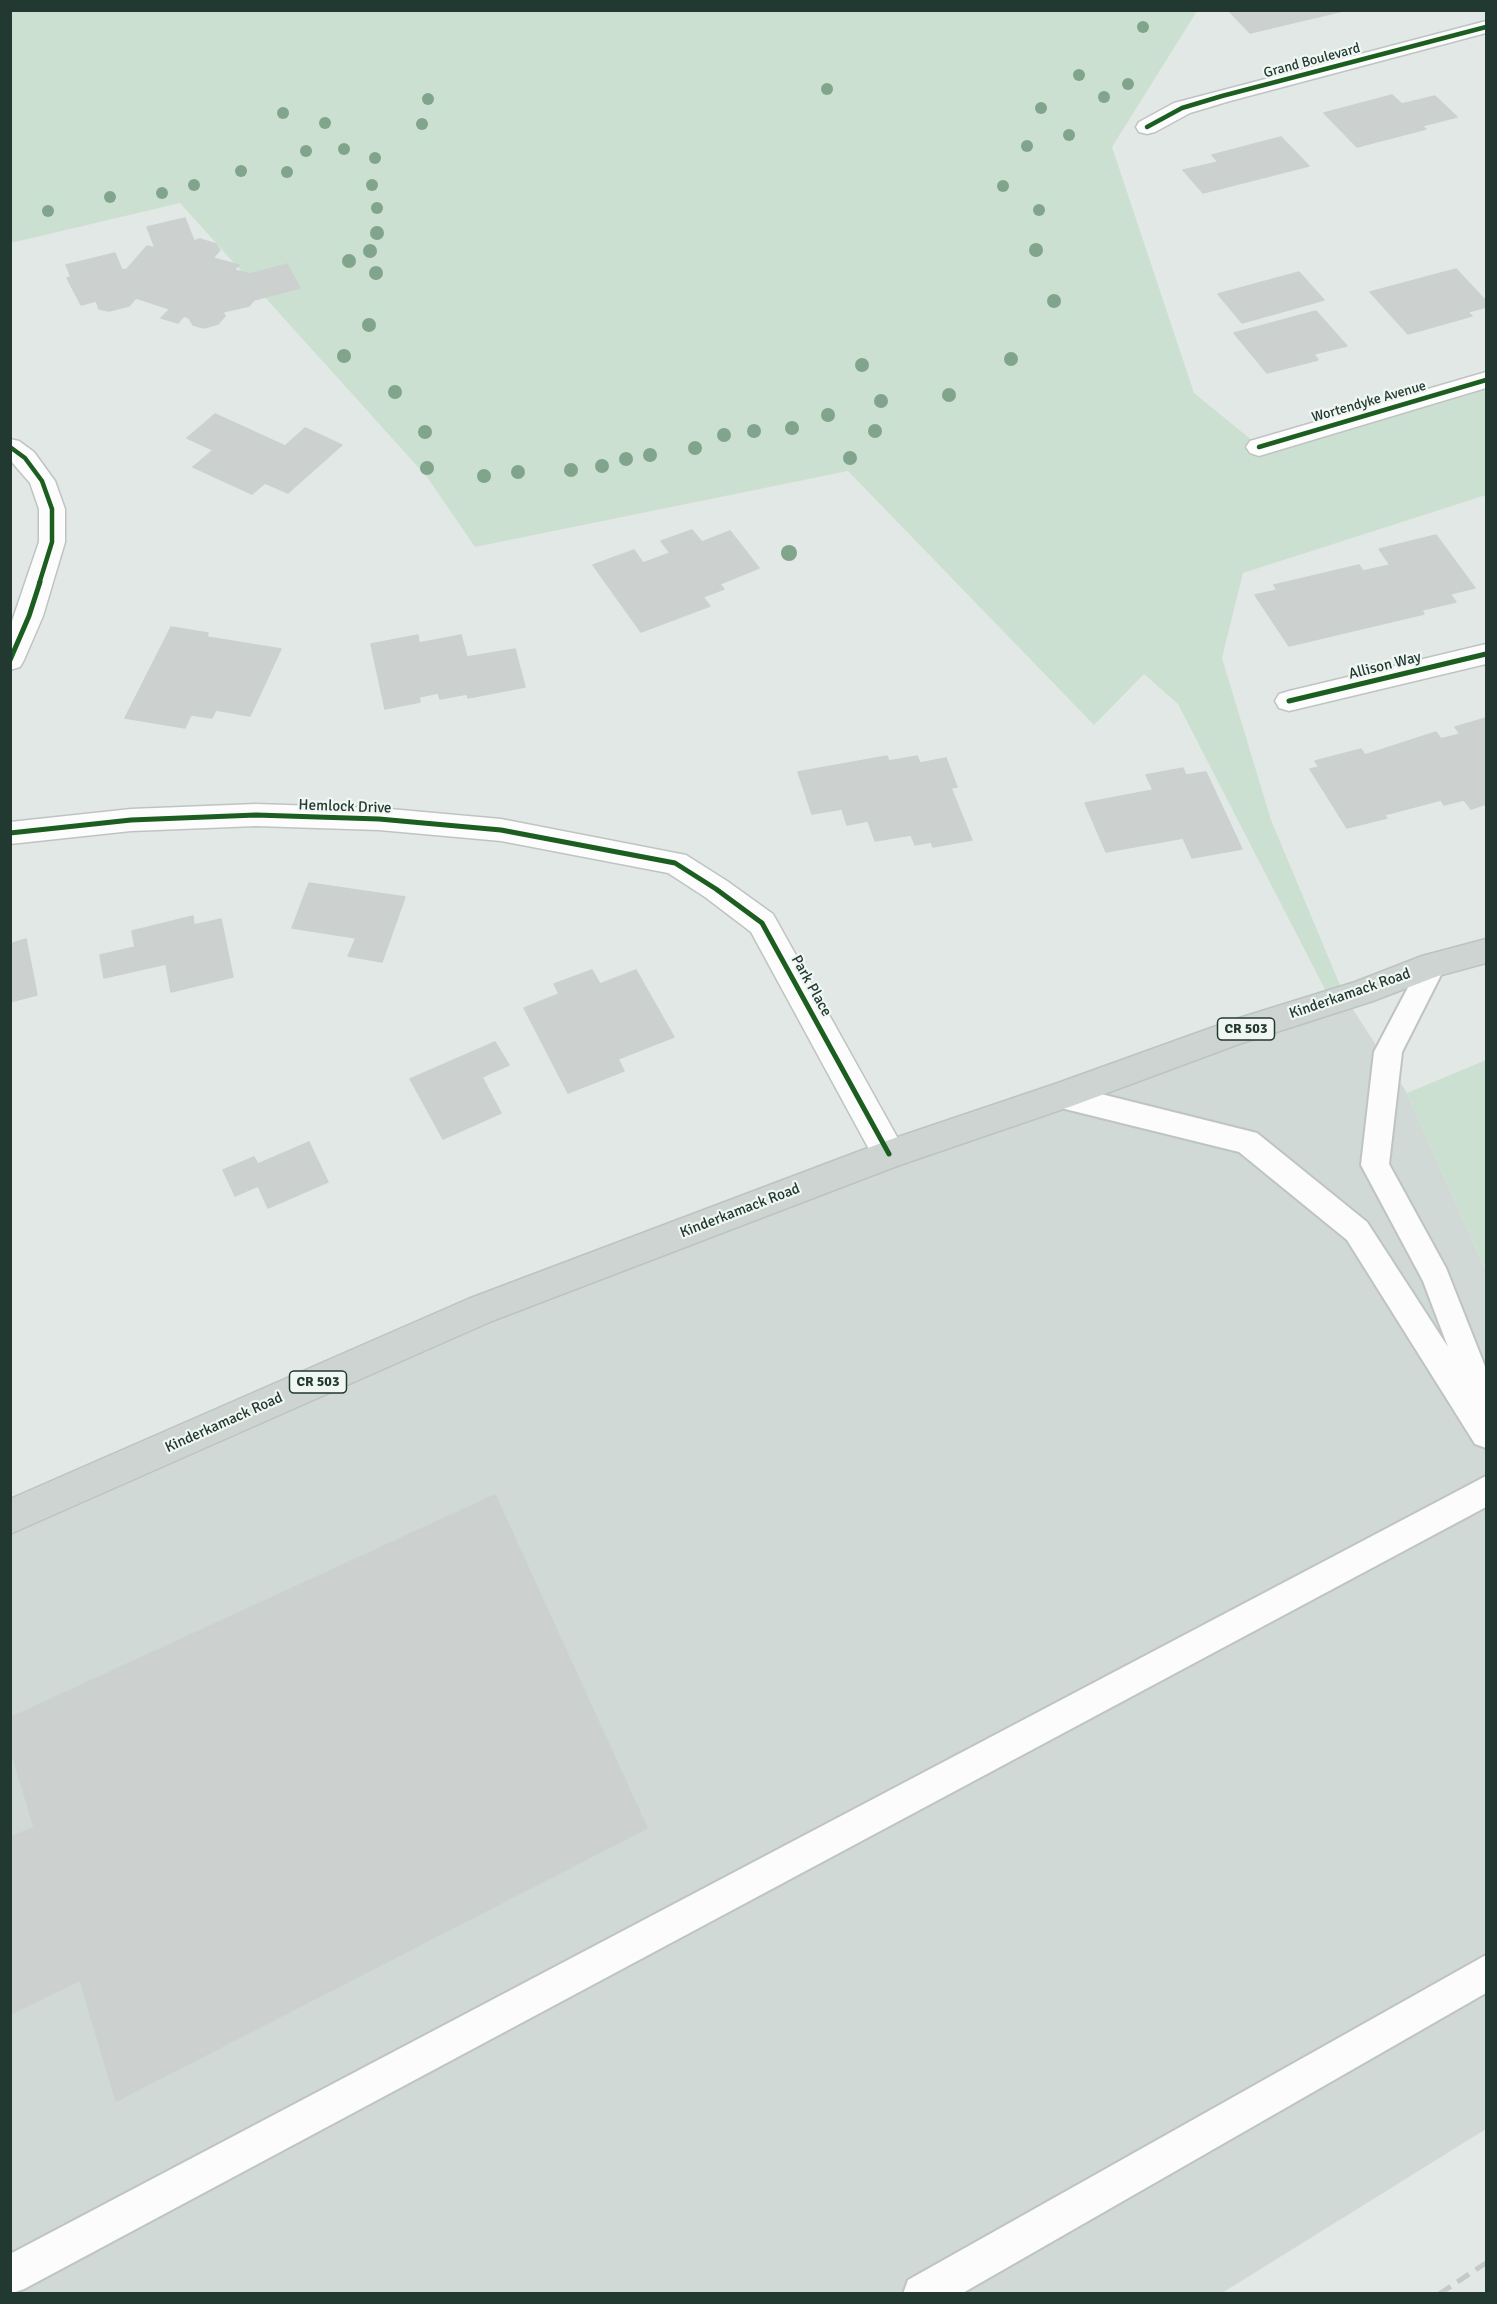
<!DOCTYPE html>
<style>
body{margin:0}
#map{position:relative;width:1497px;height:2304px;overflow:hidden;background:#e2e8e5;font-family:Signika,sans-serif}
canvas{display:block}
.frame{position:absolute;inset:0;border:12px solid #223931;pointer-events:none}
</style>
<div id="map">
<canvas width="1497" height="2304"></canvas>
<div class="frame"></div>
</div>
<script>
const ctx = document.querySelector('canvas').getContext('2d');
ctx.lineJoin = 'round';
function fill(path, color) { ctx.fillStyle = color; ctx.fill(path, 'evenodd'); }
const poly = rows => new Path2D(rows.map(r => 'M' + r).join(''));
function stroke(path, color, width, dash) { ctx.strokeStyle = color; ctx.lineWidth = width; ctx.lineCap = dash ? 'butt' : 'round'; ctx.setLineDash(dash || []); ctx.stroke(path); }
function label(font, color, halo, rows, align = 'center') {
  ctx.font = font + ' Signika,sans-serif'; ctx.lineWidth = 4.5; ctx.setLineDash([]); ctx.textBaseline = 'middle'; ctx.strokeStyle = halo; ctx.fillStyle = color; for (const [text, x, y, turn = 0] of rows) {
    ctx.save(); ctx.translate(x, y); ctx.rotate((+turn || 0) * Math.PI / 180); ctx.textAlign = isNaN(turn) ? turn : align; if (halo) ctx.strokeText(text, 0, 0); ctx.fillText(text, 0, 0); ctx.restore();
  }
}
fill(poly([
 [1345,997,1407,1093,1486,1271,1486,2129,1222,2293,11,2293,10,1517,480,1310]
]), '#d0d9d5');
fill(poly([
 [10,11,1197,11,1112,147,1194,393,1259,446,1486,380,1486,495,1243,573,1222,658,1271,820,1345,997,1331,1001,1178,704,1144,674,1094,725,848,471,475,547,427,477,180,203,11,243],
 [1486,1060,1486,1271,1407,1093]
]), '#cce0d1');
const building = poly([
 [1232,10,1347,10,1250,33,1229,11,1232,10],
 [1392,95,1402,104,1435,96,1457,117,1422,126,1426,129,1357,147,1324,113,1392,95],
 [1281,137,1309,166,1203,193,1183,170,1218,162,1212,155,1281,137],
 [185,218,194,241,200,239,216,244,220,250,213,258,239,265,234,270,250,274,287,264,300,288,254,300,249,306,223,312,225,316,218,324,204,328,193,325,189,318,184,316,178,323,161,318,170,309,136,298,129,306,109,311,99,309,96,301,81,305,67,278,71,277,66,265,115,253,122,270,127,269,147,246,155,248,147,227,185,218],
 [1456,269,1486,301,1486,307,1468,312,1472,316,1408,334,1370,292,1456,269],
 [1299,272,1324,300,1242,323,1218,294,1299,272],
 [1316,311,1347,346,1314,354,1318,360,1267,373,1234,333,1316,311],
 [215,414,285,446,305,428,342,445,288,493,265,483,252,494,193,467,213,450,187,438,215,414],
 [692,530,702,542,730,531,759,568,720,584,724,589,703,597,710,606,641,632,593,565,634,550,643,563,670,553,661,541,692,530],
 [1436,535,1475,588,1450,594,1456,602,1422,610,1424,614,1289,646,1255,595,1277,590,1274,585,1359,565,1363,571,1390,565,1379,549,1436,535],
 [171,627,208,633,207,637,281,649,250,716,216,710,212,718,191,715,185,728,125,718,171,627],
 [418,635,419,643,461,635,467,657,515,649,525,687,468,698,467,694,440,699,438,693,419,697,420,702,385,709,371,644,418,635],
 [1486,718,1486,804,1471,809,1464,800,1444,805,1441,800,1384,815,1387,818,1347,828,1310,769,1319,767,1315,761,1361,749,1365,755,1436,732,1441,739,1460,734,1455,727,1486,718],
 [887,756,889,761,917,756,920,763,946,758,957,787,951,788,972,840,933,847,931,842,915,845,911,835,875,841,868,821,847,825,842,809,812,814,798,772,887,756],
 [1183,768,1186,775,1206,772,1242,849,1192,858,1183,838,1106,852,1085,803,1153,790,1146,775,1183,768],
 [309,883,405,897,382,962,348,956,356,938,292,928,309,883],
 [193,916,194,925,221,919,233,977,171,992,166,964,104,978,100,955,135,947,132,931,193,916],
 [26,939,37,995,10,1002,10,944,26,939],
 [592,970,600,984,636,970,674,1037,618,1059,624,1071,568,1093,524,1008,559,994,554,984,592,970],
 [495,1042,509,1065,482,1077,501,1113,443,1139,410,1079,495,1042],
 [309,1142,328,1182,268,1208,258,1186,235,1196,223,1170,254,1157,258,1164,309,1142],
 [495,1495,647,1828,116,2101,80,1980,10,2014,10,1838,34,1827,10,1747,10,1718,495,1495]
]);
fill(building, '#ccd1cf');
stroke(building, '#cbd1ce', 1.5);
const service = poly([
 [1433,954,1442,957,1446,965,1402,1052,1389,1164,1446,1268,1486,1369,1486,1448,1475,1444,1347,1240,1239,1152,1061,1108,1051,1104,1047,1096,1051,1088,1061,1084,1257,1133,1367,1222,1448,1347,1423,1281,1361,1165,1374,1052,1424,957,1433,954],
 [1486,1476,1486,1507,24,2289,10,2294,10,2254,1486,1476],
 [1486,1955,1486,1993,961,2294,903,2294,908,2280,1486,1955]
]);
const minor = poly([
 [1486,21,1486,33,1230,101,1190,113,1155,132,1147,134,1139,132,1136,127,1139,122,1174,103,1486,21],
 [1486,372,1486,388,1259,456,1250,453,1246,447,1250,441,1486,372],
 [10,439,19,441,34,452,55,481,65,509,65,542,43,616,24,660,20,667,10,670,10,627,39,542,39,509,30,483,10,460,10,439],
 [1486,644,1486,664,1289,711,1279,708,1275,701,1279,694,1289,691,1486,644],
 [256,804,379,808,501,819,686,855,727,881,773,914,901,1144,906,1154,901,1164,889,1168,877,1164,751,932,705,897,668,873,501,841,379,830,256,826,131,831,10,844,10,822,131,809,256,804]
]);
const primary = poly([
 [1486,939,1486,963,1438,976,1373,1001,1239,1044,1072,1106,897,1166,492,1321,10,1534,10,1499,468,1299,889,1140,1055,1084,1233,1020,1355,982,1422,956,1486,939]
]);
stroke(service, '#bfc4c2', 4);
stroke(minor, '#bfc4c2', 3);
stroke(primary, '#bcc4c1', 3);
fill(service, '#fbfcfb');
fill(minor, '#fbfcfb');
fill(primary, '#cdd4d1');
stroke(poly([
 [1439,2294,1486,2263]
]), '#c6c9c8', 5, [14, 8]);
stroke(poly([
 [1147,127,1182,108,1222,96,1486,27],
 [10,447,25,458,42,481,52,509,52,542,39,584],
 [1259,447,1486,380]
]), '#1b5e20', 4.5);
stroke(poly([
 [10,660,29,616,40,582],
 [1289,701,1486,654],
 [10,833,131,820,256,815,379,819,501,830,675,863,716,889,762,923,889,1154]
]), '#1b5e20', 5);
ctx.fillStyle = '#80a48c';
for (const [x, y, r] of [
 [1143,27,6],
 [1079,75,6],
 [1128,84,6],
 [827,89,6],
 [1104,97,6],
 [428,99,6],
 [1041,108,6],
 [283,113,6],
 [325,123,6],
 [422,124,6],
 [1069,135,6],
 [1027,146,6],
 [344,149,6],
 [306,151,6],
 [375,158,6],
 [241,171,6],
 [287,172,6],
 [194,185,6],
 [372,185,6],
 [1003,186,6],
 [162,193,6],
 [110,197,6],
 [377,208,6],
 [1039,210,6],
 [48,211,6],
 [377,233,7],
 [1036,250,7],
 [370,251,7],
 [349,261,7],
 [376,273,7],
 [1054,301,7],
 [369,325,7],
 [344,356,7],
 [1011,359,7],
 [862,365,7],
 [395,392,7],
 [949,395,7],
 [881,401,7],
 [828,415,7],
 [792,428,7],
 [754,431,7],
 [875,431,7],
 [425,432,7],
 [724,435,7],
 [695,448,7],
 [650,455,7],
 [850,458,7],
 [626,459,7],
 [602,466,7],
 [427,468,7],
 [571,470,7],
 [518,472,7],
 [484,476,7],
 [789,553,8]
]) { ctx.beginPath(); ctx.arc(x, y, r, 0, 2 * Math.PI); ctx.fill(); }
label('14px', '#223931', '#f0f7f3', [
 ["Grand Boulevard",1312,61,-15],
 ["Wortendyke Avenue",1369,402,-16]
]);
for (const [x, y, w] of [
 [1246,1029,57],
 [318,1382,57]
]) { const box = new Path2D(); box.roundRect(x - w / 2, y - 11, w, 22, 4.5); ctx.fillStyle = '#f0f7f3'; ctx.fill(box); stroke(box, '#223931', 1.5); }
label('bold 14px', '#223931', null, [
 ["CR 503",1246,1029],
 ["CR 503",318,1382]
]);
label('15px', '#223931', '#f0f7f3', [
 ["Allison Way",1385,666,-14],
 ["Hemlock Drive",345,807,2],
 ["Park Place",811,986,61],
 ["Kinderkamack Road",1350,994,-19],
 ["Kinderkamack Road",740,1211,-21],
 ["Kinderkamack Road",224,1423,-24]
]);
</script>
